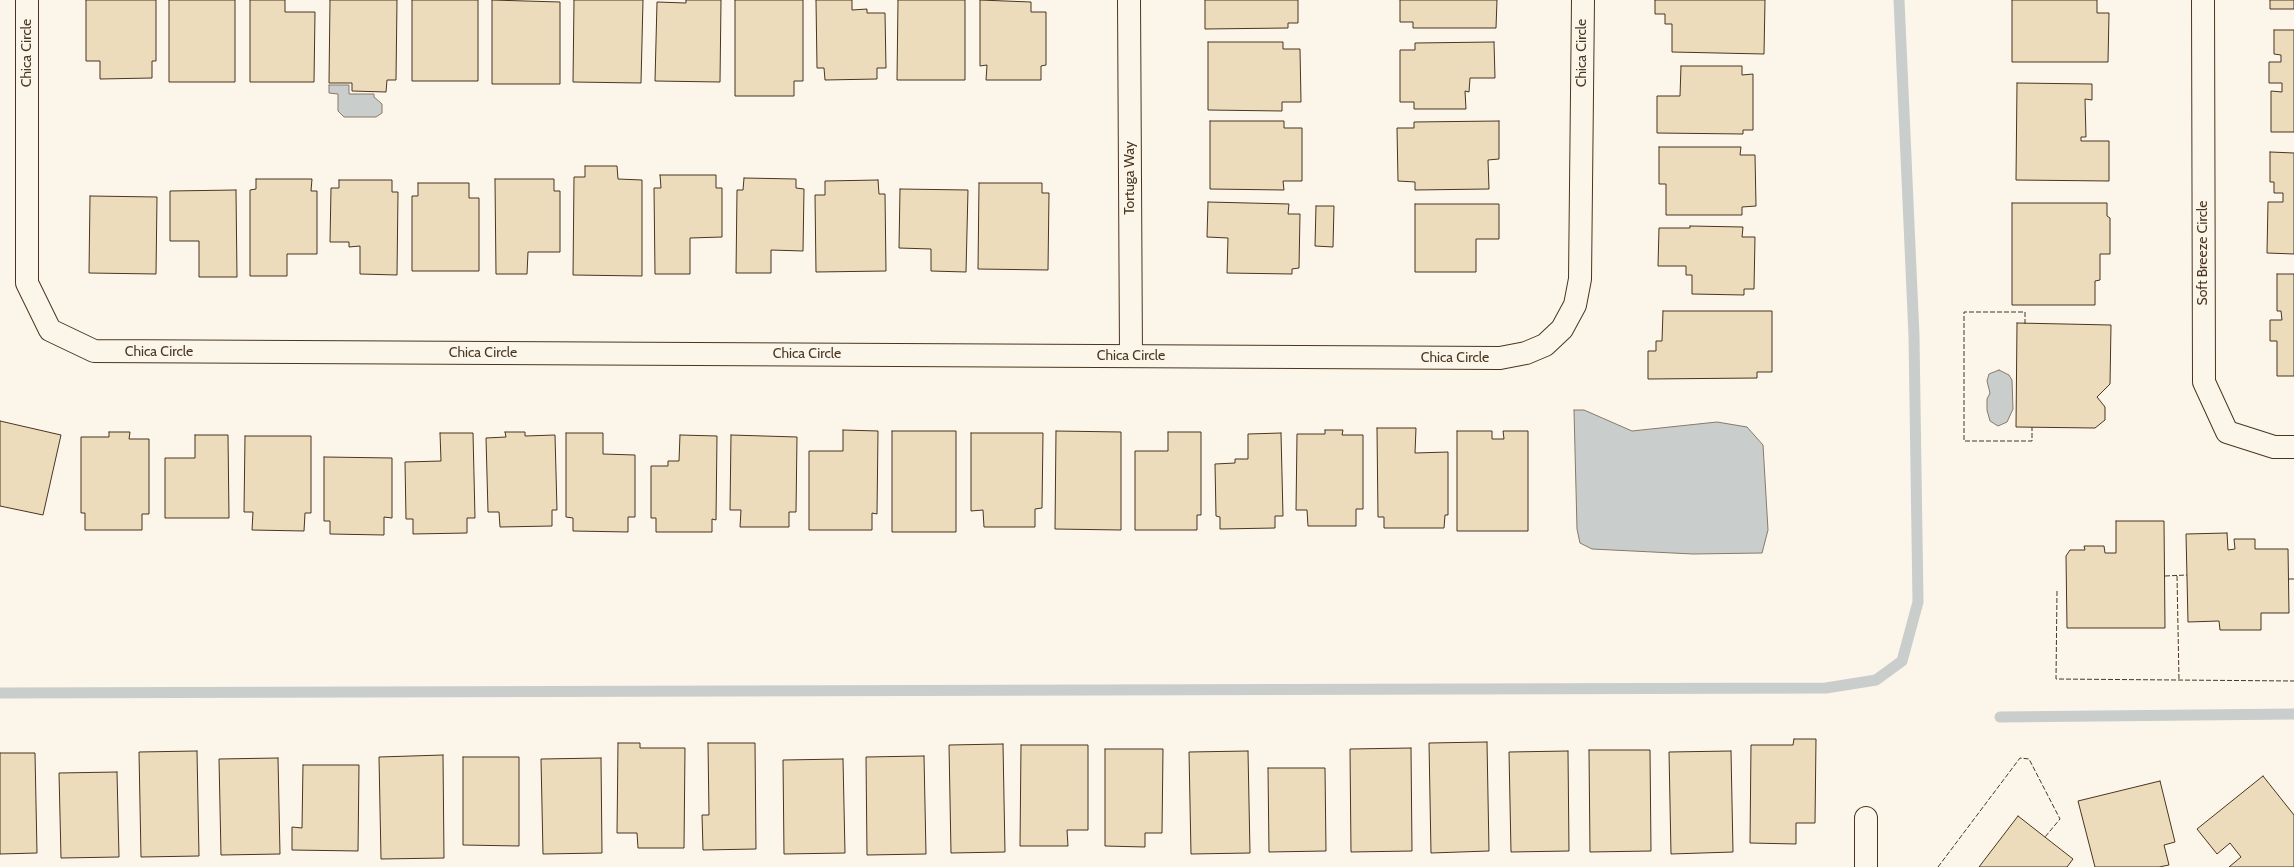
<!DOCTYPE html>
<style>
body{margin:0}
canvas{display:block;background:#fbf6e9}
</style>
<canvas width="2294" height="867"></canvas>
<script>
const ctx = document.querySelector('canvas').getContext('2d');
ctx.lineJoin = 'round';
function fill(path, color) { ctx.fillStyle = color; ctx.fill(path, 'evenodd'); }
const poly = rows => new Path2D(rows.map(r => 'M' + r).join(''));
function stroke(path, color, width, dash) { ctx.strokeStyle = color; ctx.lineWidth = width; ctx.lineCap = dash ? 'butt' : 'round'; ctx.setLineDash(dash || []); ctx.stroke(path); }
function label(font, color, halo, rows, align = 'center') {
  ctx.font = font + ' Cabin,sans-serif'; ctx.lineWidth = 3; ctx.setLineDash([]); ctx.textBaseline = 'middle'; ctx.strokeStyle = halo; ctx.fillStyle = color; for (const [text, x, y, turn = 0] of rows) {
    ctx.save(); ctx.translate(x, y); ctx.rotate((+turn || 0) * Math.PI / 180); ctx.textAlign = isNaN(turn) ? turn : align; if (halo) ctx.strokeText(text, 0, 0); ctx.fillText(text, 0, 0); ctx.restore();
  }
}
const water = poly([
 [329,85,349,85,349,94,374,94,374,97,382,104,382,113,376,117,344,117,338,111,338,94,329,93,329,85],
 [1999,370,2009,375,2012,380,2013,409,2007,422,1998,426,1990,421,1987,410,1987,399,1990,393,1987,381,1989,374,1999,370],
 [1574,410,1584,410,1632,431,1717,422,1747,427,1763,445,1768,530,1762,553,1693,554,1592,549,1580,543,1577,529,1574,410]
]);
fill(water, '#c9cecd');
stroke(water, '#887966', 1);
stroke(poly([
 [0,693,1826,688,1876,680,1902,661,1918,602,1914,336,1899,0],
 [2000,717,2294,714]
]), '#c9cecd', 11);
const building = poly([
 [86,0,156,0,156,61,152,61,152,78,100,79,100,61,86,61,86,0],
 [169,0,235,0,235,82,169,82,169,0],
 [250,0,285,0,285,12,315,12,314,82,250,82,250,0],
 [330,0,397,0,396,80,387,80,386,92,352,91,352,83,329,83,330,0],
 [412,0,478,0,478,81,412,81,412,0],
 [492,0,560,2,560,84,492,84,492,0],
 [574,0,643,0,641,83,573,82,574,0],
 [686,0,721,0,720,82,655,81,657,2,686,3,686,0],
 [735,0,803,0,803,81,794,81,794,96,735,96,735,0],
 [816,0,852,0,852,10,867,9,867,13,885,13,886,68,877,68,877,79,825,80,824,68,817,68,816,0],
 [898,0,965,0,965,80,897,80,898,0],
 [980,0,1031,2,1031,12,1046,12,1046,65,1041,66,1041,80,986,80,987,65,980,66,980,0],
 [1205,0,1298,0,1298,23,1288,23,1288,28,1205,29,1205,0],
 [1400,0,1497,0,1496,28,1413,28,1413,22,1400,22,1400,0],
 [1655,0,1765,0,1764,54,1672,52,1672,24,1665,24,1665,14,1655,14,1655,0],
 [2012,0,2097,0,2097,13,2109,13,2108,62,2012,62,2012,0],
 [2270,0,2294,0,2294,9,2270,9,2270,0],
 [2274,30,2294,30,2294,132,2271,132,2271,91,2282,92,2282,83,2269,83,2269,62,2281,62,2281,55,2274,54,2274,30],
 [1208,42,1283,42,1283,49,1300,49,1301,102,1282,102,1282,111,1208,110,1208,42],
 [1494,42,1495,78,1470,78,1469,92,1465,91,1466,109,1414,109,1414,102,1400,102,1400,50,1415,50,1415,43,1494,42],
 [1681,66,1742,66,1742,75,1753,74,1753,130,1743,130,1743,134,1657,133,1657,96,1680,96,1681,66],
 [2017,83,2092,84,2092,100,2085,99,2086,137,2081,137,2081,141,2109,141,2109,181,2016,180,2017,83],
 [1210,121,1284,121,1284,128,1302,128,1302,181,1283,181,1284,190,1210,189,1210,121],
 [1499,121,1499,159,1488,160,1489,189,1415,190,1415,182,1398,181,1397,128,1414,128,1414,122,1499,121],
 [1659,147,1741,147,1740,155,1755,155,1756,206,1742,207,1742,215,1666,215,1666,184,1659,184,1659,147],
 [2270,152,2294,153,2294,254,2267,253,2268,202,2283,202,2283,193,2274,193,2274,182,2270,182,2270,152],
 [585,166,617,166,618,179,642,180,642,276,573,275,574,177,585,177,585,166],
 [660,175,716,175,716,188,722,188,722,237,690,238,690,274,655,274,654,188,661,188,660,175],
 [744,178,796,179,796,188,804,189,803,251,771,250,771,273,736,273,737,190,743,190,744,178],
 [256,179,312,179,311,191,317,191,317,254,287,254,287,276,250,276,250,190,256,189,256,179],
 [495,179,554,179,554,191,560,191,560,252,528,252,527,274,496,274,495,179],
 [339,180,392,180,392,192,398,192,397,275,360,274,360,246,349,247,349,242,330,242,331,188,339,188,339,180],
 [878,180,879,194,885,194,886,271,816,272,815,195,825,195,825,181,878,180],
 [418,183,469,183,469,198,479,198,479,271,412,271,412,196,418,196,418,183],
 [979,183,1042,183,1042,193,1049,193,1048,270,978,269,979,183],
 [900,189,968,190,966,272,931,271,931,249,899,248,900,189],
 [236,190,237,277,199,277,199,241,170,241,170,191,236,190],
 [90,196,157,197,156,274,89,273,90,196],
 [1208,202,1289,204,1288,214,1300,214,1299,268,1292,269,1292,274,1227,273,1228,238,1207,237,1208,202],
 [2012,203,2107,203,2107,216,2110,218,2110,254,2100,254,2100,280,2095,281,2095,305,2012,305,2012,203],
 [1415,204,1499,204,1499,239,1476,239,1476,272,1415,272,1415,204],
 [1316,206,1334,206,1333,247,1315,246,1316,206],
 [1690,226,1743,227,1742,237,1755,237,1754,289,1744,289,1744,295,1692,294,1692,275,1686,275,1686,266,1658,266,1659,228,1690,228,1690,226],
 [2277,274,2294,274,2294,376,2277,376,2277,341,2270,341,2270,320,2282,320,2281,311,2277,311,2277,274],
 [1663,311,1772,311,1772,372,1757,372,1757,378,1648,379,1648,351,1656,351,1656,341,1662,341,1663,311],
 [2017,323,2111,325,2110,384,2097,397,2105,407,2105,420,2095,428,2016,427,2017,323],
 [0,421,61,435,43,515,0,506,0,421],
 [1377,428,1416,428,1415,453,1448,452,1448,515,1445,515,1444,528,1384,528,1384,517,1378,517,1377,428],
 [843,430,878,431,877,514,872,513,872,530,809,530,809,451,843,451,843,430],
 [1325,430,1343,430,1342,435,1363,435,1363,509,1356,509,1356,526,1308,526,1307,510,1296,510,1297,434,1325,434,1325,430],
 [892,431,956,431,956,532,892,532,892,431],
 [1056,431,1121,432,1121,530,1055,529,1056,431],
 [1457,431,1492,431,1492,439,1504,439,1503,431,1528,431,1528,531,1457,531,1457,431],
 [109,432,130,432,129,439,149,439,149,514,142,514,142,530,85,530,85,513,81,513,81,437,109,437,109,432],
 [505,432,525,432,525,436,555,435,557,510,552,510,552,526,500,527,499,512,488,512,486,438,506,437,505,432],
 [1168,432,1201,432,1201,515,1197,515,1197,530,1135,530,1135,451,1168,451,1168,432],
 [440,433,473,433,475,518,467,518,467,533,413,534,413,519,406,519,405,462,441,461,440,433],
 [566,433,603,433,603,454,635,455,635,517,628,517,628,532,573,531,573,518,566,517,566,433],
 [971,433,1043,433,1042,508,1035,509,1035,527,984,527,983,510,971,511,971,433],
 [1281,433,1283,516,1275,516,1275,528,1220,529,1220,517,1216,516,1215,464,1235,463,1235,459,1248,459,1248,434,1281,433],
 [195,435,228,435,229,518,165,518,165,458,195,458,195,435],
 [680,435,717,436,716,520,712,519,712,532,656,532,656,518,651,518,651,466,668,466,668,461,679,461,680,435],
 [731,435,797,437,796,512,789,512,789,527,740,527,741,510,730,510,731,435],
 [245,436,311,436,311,513,305,513,304,531,252,530,253,512,244,512,245,436],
 [324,457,392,458,392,518,384,517,384,535,330,534,330,521,324,521,324,457],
 [2116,521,2164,521,2165,628,2067,628,2066,556,2070,550,2085,550,2084,546,2104,546,2105,553,2116,553,2116,521],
 [2227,533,2228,550,2235,549,2234,539,2255,539,2255,549,2288,549,2289,613,2261,613,2261,630,2220,630,2219,621,2188,622,2186,534,2227,533],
 [1794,739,1816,739,1815,823,1796,823,1796,844,1750,843,1751,745,1793,745,1794,739],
 [1487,742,1489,851,1431,853,1429,743,1487,742],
 [618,743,640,743,640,748,685,748,684,848,638,848,637,833,617,833,618,743],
 [708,743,755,743,756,849,703,850,702,815,709,815,708,743],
 [1003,744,1005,852,951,853,949,745,1003,744],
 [1021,745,1088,745,1088,830,1067,830,1068,846,1020,846,1021,745],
 [1411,748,1412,851,1351,852,1350,749,1411,748],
 [1105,749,1163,749,1162,833,1145,833,1145,847,1105,846,1105,749],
 [1589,750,1650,750,1651,851,1590,852,1589,750],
 [197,751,199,856,141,857,139,752,197,751],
 [1248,751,1250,853,1191,854,1189,752,1248,751],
 [1568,751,1569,851,1511,852,1509,752,1568,751],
 [1731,751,1733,852,1671,854,1669,752,1731,751],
 [0,753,35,753,37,853,0,854,0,753],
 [443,755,444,858,381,859,379,757,443,755],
 [924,756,926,854,867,855,866,757,924,756],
 [463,757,519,757,519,846,463,845,463,757],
 [278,758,280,854,221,855,219,759,278,758],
 [601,758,602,853,543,854,541,759,601,758],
 [843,759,845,853,784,854,783,760,843,759],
 [303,765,359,765,358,851,292,850,292,827,302,828,303,765],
 [1268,768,1325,768,1326,851,1269,852,1268,768],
 [117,772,119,857,61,858,59,773,117,772],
 [2263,776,2294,815,2294,867,2229,867,2241,857,2230,843,2217,854,2197,829,2263,776],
 [2160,781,2175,842,2164,845,2169,865,2159,867,2095,867,2078,801,2160,781],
 [2018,816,2073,859,2067,867,1979,867,2018,816]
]);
fill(building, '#ecdcbc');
stroke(building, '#4a3520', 1);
const minor = poly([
 [27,0,27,283,50,330,94,351,1500,358,1526,353,1545,345,1562,329,1575,305,1580,279,1583,0],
 [1129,0,1131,356],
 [2203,0,2204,382,2227,432,2274,447,2294,447],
 [1866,867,1866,818]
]);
stroke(minor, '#4a3520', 24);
stroke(minor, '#fbf6e9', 22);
stroke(poly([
 [2025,324,2025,312,1964,312,1964,441,2032,441,2032,427],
 [2165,576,2187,575],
 [2177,576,2179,680],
 [2289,579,2294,579],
 [2057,591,2056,679,2294,681],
 [1938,867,2020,758,2029,759,2060,819,2045,837]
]), '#4a3520', 1, [5, 2]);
label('14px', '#4a3520', '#fbf6e9', [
 ["Chica Circle",27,53,-90],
 ["Chica Circle",1582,53,-90],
 ["Tortuga Way",1130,178,-90],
 ["Soft Breeze Circle",2203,253,-90],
 ["Chica Circle",159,352],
 ["Chica Circle",483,353],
 ["Chica Circle",807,354],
 ["Chica Circle",1131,356],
 ["Chica Circle",1455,358]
]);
</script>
